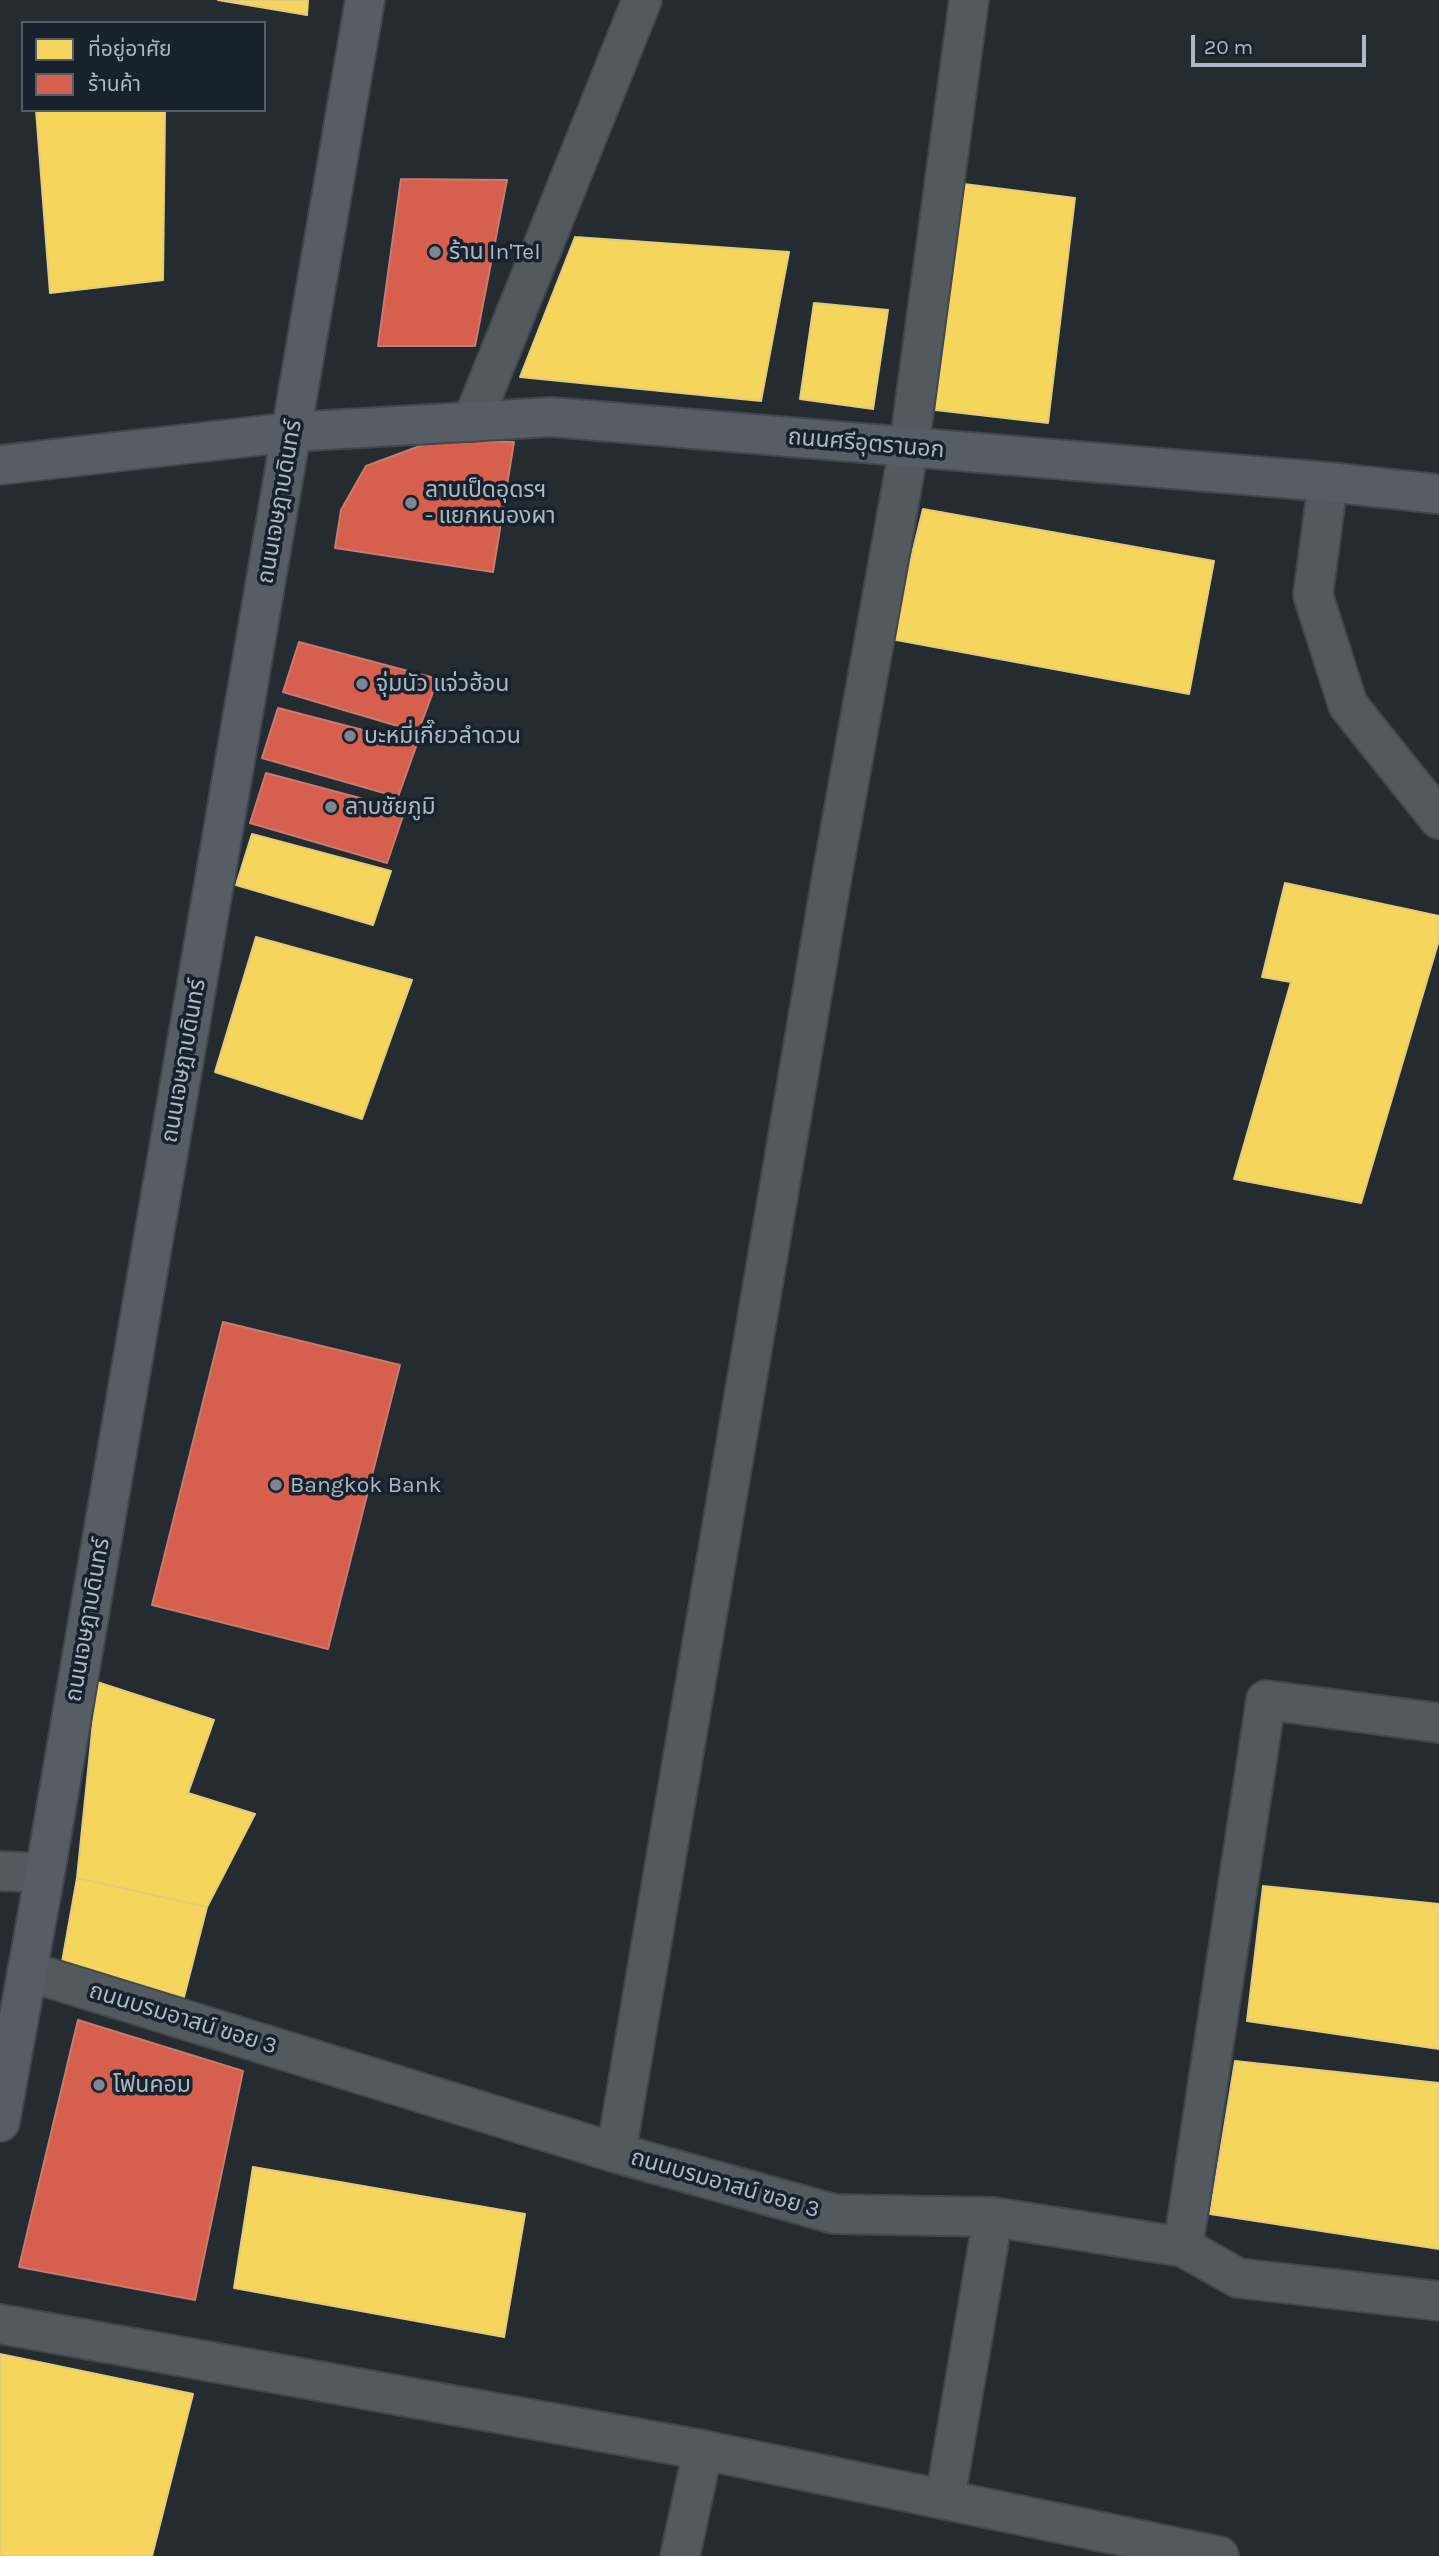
<!DOCTYPE html>
<meta charset="utf-8">
<style>
body{margin:0}
#map{position:relative;width:1439px;height:2556px;overflow:hidden;background:#242b31;font-family:Karla,"Noto Sans Thai",sans-serif}
canvas{display:block}
.legend{position:absolute;left:21px;top:21px;width:245px;height:91px;box-sizing:border-box;background:#17222c;border:2px solid #525e69;margin:0;padding:9px 12px;list-style:none;font-size:21px;color:#abb8c5}
.legend li{display:flex;align-items:center;gap:14px;height:35px}
.legend b{width:35px;border:2px solid #525e69}
.scale{position:absolute;left:1191px;top:35px;width:175px;height:32px;box-sizing:border-box;border:4px solid #abb8c5;border-top:0;padding-left:9px;font-size:21px;line-height:24px;white-space:nowrap;color:#abb8c5;-webkit-text-stroke:5px #17222c;paint-order:stroke}
</style>
<div id="map">
<canvas width="1439" height="2556"></canvas>
<ul class="legend">
<li><b style="height:19px;background:#f6d55c"></b>ที่อยู่อาศัย</li>
<li><b style="height:19px;background:#d6604d"></b>ร้านค้า</li>
</ul>
<div class="scale">20 m</div>
</div>
<script>
const ctx = document.querySelector('canvas').getContext('2d');
ctx.lineJoin = 'round';
function fill(path, color) { ctx.fillStyle = color; ctx.fill(path, 'evenodd'); }
const poly = rows => new Path2D(rows.map(r => 'M' + r).join(''));
function stroke(path, color, width, dash) { ctx.strokeStyle = color; ctx.lineWidth = width; ctx.lineCap = dash ? 'butt' : 'round'; ctx.setLineDash(dash || []); ctx.stroke(path); }
function label(font, color, halo, rows, align = 'center') {
  ctx.font = font + ' Karla,"Noto Sans Thai",sans-serif'; ctx.lineWidth = 7; ctx.setLineDash([]); ctx.textBaseline = 'middle'; ctx.strokeStyle = halo; ctx.fillStyle = color; for (const [text, x, y, turn = 0] of rows) {
    ctx.save(); ctx.translate(x, y); ctx.rotate((+turn || 0) * Math.PI / 180); ctx.textAlign = isNaN(turn) ? turn : align; if (halo) ctx.strokeText(text, 0, 0); ctx.fillText(text, 0, 0); ctx.restore();
  }
}
const homes = poly([
 [218,0,308,0,307,15,218,0],
 [36,110,165,110,163,280,50,293,36,110],
 [956,183,1075,198,1048,423,927,409,956,183],
 [575,237,789,252,761,401,520,377,575,237],
 [814,303,888,310,873,409,800,399,814,303],
 [923,509,1214,561,1189,694,891,639,923,509],
 [252,834,391,871,373,925,236,885,252,834],
 [1285,883,1439,916,1439,940,1361,1203,1234,1179,1291,982,1262,977,1285,883],
 [256,937,412,980,362,1119,215,1072,256,937],
 [97,1682,214,1720,188,1793,255,1814,207,1907,77,1878,97,1682],
 [77,1878,207,1907,184,1997,62,1962,77,1878],
 [1263,1886,1439,1904,1439,2049,1247,2021,1263,1886],
 [1235,2061,1439,2083,1439,2249,1210,2214,1235,2061],
 [253,2167,525,2214,504,2337,234,2288,253,2167],
 [0,2354,193,2394,152,2556,0,2556,0,2354]
]);
fill(homes, '#f6d55c');
stroke(homes, '#e0cc7c', 2);
const shops = poly([
 [401,179,507,180,475,346,378,346,401,179],
 [436,440,514,442,493,572,335,548,341,510,366,466,436,440],
 [299,642,438,679,418,732,283,692,299,642],
 [278,708,417,744,398,797,262,758,278,708],
 [266,773,405,810,387,863,250,823,266,773],
 [223,1322,400,1365,328,1649,152,1605,223,1322],
 [78,2020,243,2071,195,2300,19,2267,78,2020]
]);
fill(shops, '#d6604d');
stroke(shops, '#c97a71', 2);
const street = poly([
 [472,422,642,0],
 [1328,482,1313,595,1348,705,1439,819],
 [0,1871,45,1873],
 [27,1971,616,2153,834,2214,993,2217,1183,2247,1238,2278,1439,2301],
 [616,2153,833,870,909,447,969,0],
 [1183,2247,1266,1700,1439,1723],
 [0,2324,703,2450,1219,2556],
 [945,2499,993,2217],
 [680,2556,703,2450]
]);
const secondary = poly([
 [0,465,292,432,551,417,1328,482,1439,494],
 [0,2122,45,1873,365,0]
]);
stroke(street, '#42474c', 42);
stroke(secondary, '#42474c', 42);
stroke(street, '#525a60', 38);
stroke(secondary, '#575d65', 38);
for (const [x, y, r, color] of [
 [435,252,7,"#7c8791"],
 [411,503,7,"#7c8791"],
 [362,684,7,"#7c8791"],
 [350,736,7,"#7c8791"],
 [331,807,7,"#7c8791"],
 [276,1485,7,"#7c8791"],
 [99,2085,7,"#7c8791"]
]) { const dot = new Path2D(); dot.arc(x, y, r, 0, 2 * Math.PI); ctx.fillStyle = color; ctx.fill(dot); stroke(dot, '#17222c', 2.5); }
label('23px', '#abb8c5', '#17222c', [
 ["ร้าน In'Tel",449,252],
 ["ลาบเป็ดอุดรฯ",425,490],
 ["- แยกหนองผา",425,516],
 ["จุ่มนัว แจ่วฮ้อน",376,684],
 ["บะหมี่เกี๊ยวลำดวน",364,736],
 ["ลาบชัยภูมิ",345,807],
 ["Bangkok Bank",290,1485],
 ["โฟนคอม",113,2085]
], 'left');
label('23px', '#abb8c5', '#17222c', [
 ["ถนนศรีอุตรานอก",866,444,5],
 ["ถนนเจษฎาบดินทร์",280,502,-80],
 ["ถนนเจษฎาบดินทร์",184,1061,-80],
 ["ถนนเจษฎาบดินทร์",88,1620,-80],
 ["ถนนบรมอาสน์ ฃอย 3",183,2019,17],
 ["ถนนบรมอาสน์ ฃอย 3",725,2184,16]
]);
</script>
